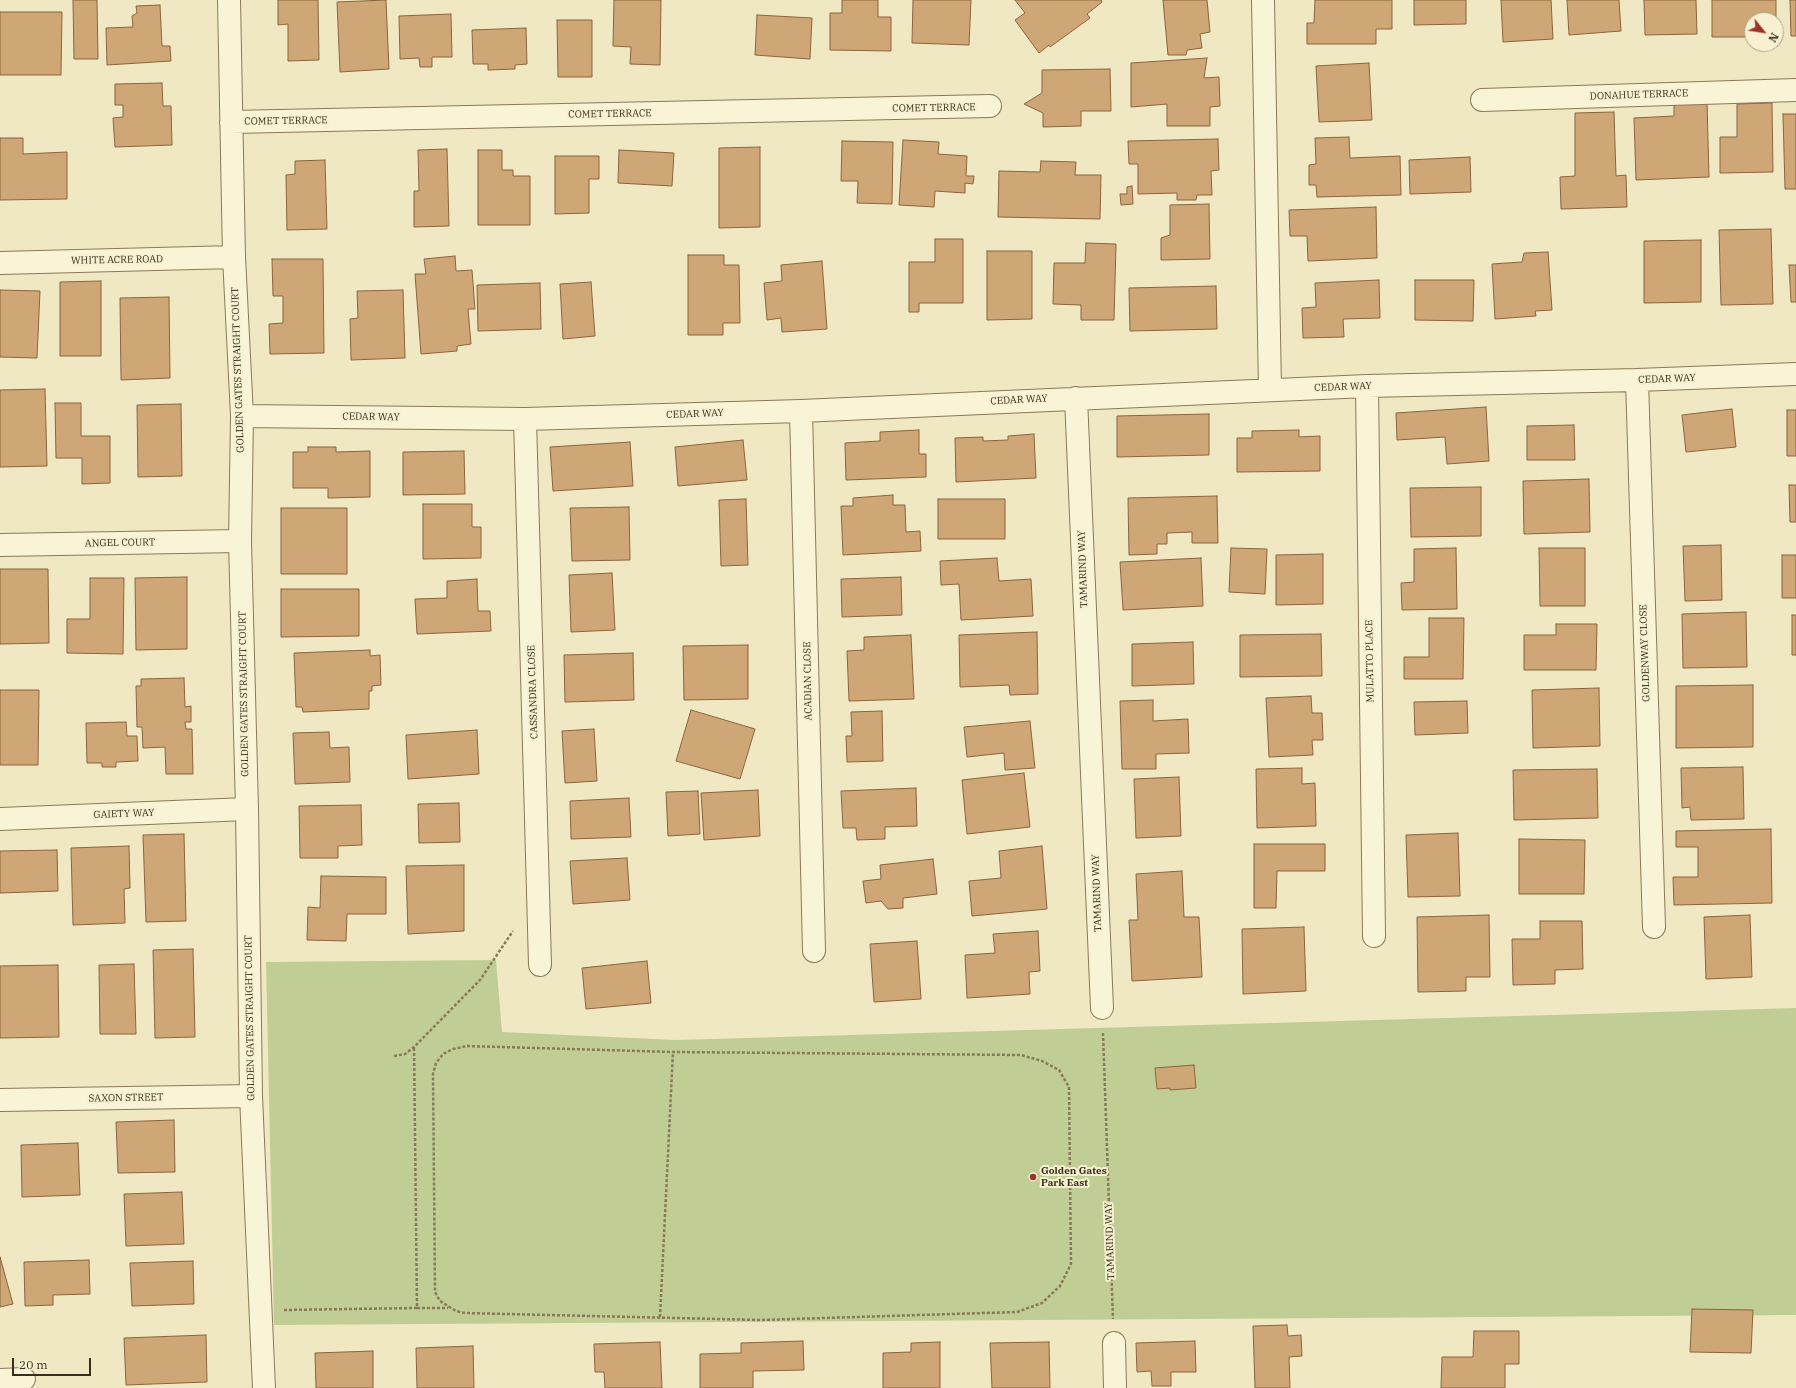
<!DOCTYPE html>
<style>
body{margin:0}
#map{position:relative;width:1796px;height:1388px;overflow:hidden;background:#f0e8c2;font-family:"IBM Plex Serif",serif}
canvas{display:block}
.north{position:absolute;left:1744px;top:12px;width:40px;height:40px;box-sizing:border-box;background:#f7f1d2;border:1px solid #aba38a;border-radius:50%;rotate:120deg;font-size:11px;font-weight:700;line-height:16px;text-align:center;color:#392e1d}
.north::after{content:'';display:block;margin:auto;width:14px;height:18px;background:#9b3426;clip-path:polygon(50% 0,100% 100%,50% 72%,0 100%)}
.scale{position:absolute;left:12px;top:1358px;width:79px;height:18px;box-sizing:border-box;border:2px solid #392e1d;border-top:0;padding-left:5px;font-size:12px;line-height:14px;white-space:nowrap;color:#392e1d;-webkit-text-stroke:3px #f7f1d2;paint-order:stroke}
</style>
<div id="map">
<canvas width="1796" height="1388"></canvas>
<div class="north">N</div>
<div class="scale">20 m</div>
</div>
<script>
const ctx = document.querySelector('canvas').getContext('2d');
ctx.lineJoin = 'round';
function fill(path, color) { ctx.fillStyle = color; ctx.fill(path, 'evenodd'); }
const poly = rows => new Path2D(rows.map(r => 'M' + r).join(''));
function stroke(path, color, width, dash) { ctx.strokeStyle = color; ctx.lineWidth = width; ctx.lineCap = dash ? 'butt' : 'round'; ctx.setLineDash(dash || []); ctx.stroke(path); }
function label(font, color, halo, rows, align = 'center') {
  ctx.font = font + ' "IBM Plex Serif",serif'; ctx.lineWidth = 4; ctx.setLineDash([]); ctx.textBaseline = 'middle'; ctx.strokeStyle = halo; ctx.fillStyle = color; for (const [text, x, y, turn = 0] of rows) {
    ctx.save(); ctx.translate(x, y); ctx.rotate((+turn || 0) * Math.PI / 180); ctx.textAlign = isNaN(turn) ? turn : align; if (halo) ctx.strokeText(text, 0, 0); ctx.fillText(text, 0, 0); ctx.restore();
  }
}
fill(poly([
 [496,960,502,1032,676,1040,1796,1008,1796,1315,274,1325,266,962]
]), '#c0ce95');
const building = poly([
 [73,0,97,0,98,59,74,59,73,0],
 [278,0,318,0,319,60,288,61,288,24,278,25,278,0],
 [386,0,389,69,340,72,337,2,386,0],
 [614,0,661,0,660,65,630,64,631,47,613,46,614,0],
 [842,0,878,0,878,17,891,17,891,51,830,50,830,13,842,13,842,0],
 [913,0,971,0,969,45,912,43,913,0],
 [1015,0,1101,0,1102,2,1087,14,1090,18,1050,47,1049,45,1039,53,1015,20,1025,13,1015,0],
 [1163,0,1207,0,1210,32,1200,34,1202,48,1187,50,1186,55,1168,55,1163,0],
 [1315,0,1392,0,1392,29,1376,29,1376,44,1307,44,1307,23,1314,23,1315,0],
 [1414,0,1466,0,1466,24,1414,25,1414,0],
 [1501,0,1551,0,1553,39,1503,42,1501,0],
 [1567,0,1619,0,1621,31,1569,35,1567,0],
 [1644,0,1696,0,1697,34,1645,35,1644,0],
 [1712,0,1776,0,1776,20,1752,20,1752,37,1712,37,1712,0],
 [1790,0,1796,0,1796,36,1791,36,1790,0],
 [160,5,162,46,170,46,171,61,107,65,106,28,133,27,132,16,137,13,136,6,160,5],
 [0,12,62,12,61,75,0,75,0,12],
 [451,14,452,57,432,57,432,67,420,67,419,58,400,59,399,16,451,14],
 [757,15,812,18,810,59,755,55,757,15],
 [557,20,592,20,592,77,558,77,557,20],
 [526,28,527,64,515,65,515,69,488,70,488,64,473,64,472,30,526,28],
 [1207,58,1204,78,1219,77,1220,106,1210,107,1210,126,1167,126,1167,104,1131,107,1131,63,1207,58],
 [1369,63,1372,120,1319,122,1316,66,1369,63],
 [1110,69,1111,111,1081,111,1081,126,1043,127,1043,113,1024,104,1042,93,1042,70,1110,69],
 [162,83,163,106,171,106,172,145,115,147,113,118,123,117,123,105,115,105,115,84,162,83],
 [1707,101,1709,177,1636,180,1634,118,1674,116,1674,102,1707,101],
 [1772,103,1773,172,1720,173,1720,137,1737,137,1737,104,1772,103],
 [1614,112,1616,176,1626,175,1627,207,1561,209,1560,177,1575,176,1575,113,1614,112],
 [1783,114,1796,114,1796,189,1785,189,1783,114],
 [1349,137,1350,158,1400,156,1401,195,1317,197,1316,185,1309,185,1309,165,1316,164,1315,138,1349,137],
 [0,138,23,138,23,154,67,152,67,199,0,200,0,138],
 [1218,139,1219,170,1211,171,1212,195,1197,195,1196,200,1177,200,1177,193,1138,194,1138,164,1129,164,1128,141,1218,139],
 [903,140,939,142,938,154,967,156,966,176,974,176,973,184,965,183,965,193,935,191,934,207,899,205,903,140],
 [842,141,893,142,892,204,857,203,858,181,841,181,842,141],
 [760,147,760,227,719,228,719,148,760,147],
 [447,149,449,226,414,227,414,191,419,191,418,150,447,149],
 [478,150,502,150,502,170,513,170,513,176,530,176,530,225,478,225,478,150],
 [619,150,674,153,672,186,618,183,619,150],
 [555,156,599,156,599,179,589,179,589,213,555,214,555,156],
 [1470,157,1471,192,1410,194,1409,160,1470,157],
 [325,160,327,229,287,230,286,175,295,174,295,161,325,160],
 [1041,161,1076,162,1075,175,1101,175,1100,219,998,217,999,171,1040,172,1041,161],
 [1132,186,1133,204,1121,205,1120,194,1127,194,1127,187,1132,186],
 [1209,204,1210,259,1161,260,1161,238,1170,235,1170,205,1209,204],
 [1376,207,1377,258,1308,261,1307,236,1290,236,1289,210,1376,207],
 [1771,229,1773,304,1721,305,1719,230,1771,229],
 [935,239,963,239,963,303,919,303,919,312,909,312,909,262,935,262,935,239],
 [1701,240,1701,302,1644,303,1644,241,1701,240],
 [1086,243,1116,244,1114,320,1081,320,1081,305,1053,304,1054,263,1085,263,1086,243],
 [987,251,1032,251,1032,319,987,320,987,251],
 [1548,252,1552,310,1535,311,1536,316,1495,319,1492,264,1522,262,1524,253,1548,252],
 [688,255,724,255,724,265,739,265,740,323,723,323,723,335,688,335,688,255],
 [455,256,456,271,472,270,475,309,468,309,471,344,457,346,457,351,421,354,415,274,426,274,424,259,455,256],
 [272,259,323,259,324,353,270,354,269,324,283,323,283,296,273,296,272,259],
 [822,261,827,329,782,332,781,318,767,320,764,283,782,281,781,265,822,261],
 [1789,265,1796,265,1796,302,1791,302,1789,265],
 [1379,280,1380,318,1343,319,1344,337,1303,338,1302,308,1316,307,1315,283,1379,280],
 [1415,280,1474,280,1473,321,1415,320,1415,280],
 [101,281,101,356,60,356,60,282,101,281],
 [591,282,595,336,563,339,560,284,591,282],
 [540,283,541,329,478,331,477,285,540,283],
 [1216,286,1217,329,1130,331,1129,288,1216,286],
 [0,290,40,291,37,358,0,357,0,290],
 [403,290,405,358,351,360,350,319,358,318,357,291,403,290],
 [169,297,170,378,121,380,120,298,169,297],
 [45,389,47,466,0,467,0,390,45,389],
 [55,403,81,403,81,436,110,436,110,483,82,484,82,458,56,458,55,403],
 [181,404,182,476,138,477,137,405,181,404],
 [1486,407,1489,461,1447,464,1445,437,1397,440,1396,413,1486,407],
 [1732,409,1736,447,1686,452,1682,415,1732,409],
 [1787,410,1796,410,1796,456,1787,456,1787,410],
 [1209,414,1209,455,1117,457,1117,416,1209,414],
 [1574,425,1575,460,1527,460,1527,426,1574,425],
 [919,430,919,454,926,454,926,477,846,480,845,443,880,441,880,432,919,430],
 [1299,430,1299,437,1320,436,1320,471,1237,472,1237,438,1252,438,1252,431,1299,430],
 [1034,434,1036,478,956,482,955,438,983,437,983,441,1008,440,1008,436,1034,434],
 [743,440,747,480,678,486,675,447,743,440],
 [630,442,633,486,553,491,550,447,630,442],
 [308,447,336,447,336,452,370,451,370,497,328,498,328,488,293,488,293,452,308,452,308,447],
 [464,451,465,494,403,495,403,452,464,451],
 [1589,479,1590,532,1524,534,1523,481,1589,479],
 [1789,485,1796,485,1796,522,1790,522,1789,485],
 [1481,487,1481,536,1411,537,1410,488,1481,487],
 [893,495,893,505,905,505,906,532,920,531,921,551,843,555,841,506,853,506,853,498,893,495],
 [1217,496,1218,543,1192,543,1192,532,1167,533,1167,544,1157,544,1157,554,1129,555,1128,498,1217,496],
 [746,499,748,565,721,566,719,500,746,499],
 [938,499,1005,499,1005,539,938,539,938,499],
 [423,504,472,504,472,527,481,527,481,558,423,559,423,504],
 [629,507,630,560,572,561,570,508,629,507],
 [281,508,347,508,347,574,281,574,281,508],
 [1721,545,1722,600,1685,601,1683,546,1721,545],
 [1231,548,1267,549,1265,594,1229,592,1231,548],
 [1456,548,1457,609,1402,610,1401,583,1414,582,1414,549,1456,548],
 [1539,548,1585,548,1585,606,1540,606,1539,548],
 [1323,554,1323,604,1276,605,1276,555,1323,554],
 [1782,555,1796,555,1796,598,1782,598,1782,555],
 [997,558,999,581,1031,579,1033,616,961,620,959,584,941,585,940,561,997,558],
 [1201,558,1203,606,1123,610,1120,562,1201,558],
 [0,569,48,569,49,643,0,644,0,569],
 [612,573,615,630,571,632,569,575,612,573],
 [187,577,187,649,136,650,135,578,187,577],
 [901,577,902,615,842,617,841,579,901,577],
 [90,578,124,578,123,654,67,653,67,619,90,619,90,578],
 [477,579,478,611,490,611,491,631,417,634,415,599,447,598,447,581,477,579],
 [281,589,359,589,359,636,281,637,281,589],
 [1746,612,1747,667,1683,668,1682,614,1746,612],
 [1792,615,1796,615,1796,655,1792,655,1792,615],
 [1429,618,1464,618,1463,679,1404,679,1404,657,1429,657,1429,618],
 [1556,624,1597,624,1596,670,1524,670,1524,635,1556,635,1556,624],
 [1037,632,1038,694,1010,695,1009,685,960,687,959,635,1037,632],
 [1321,634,1322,676,1240,677,1240,635,1321,634],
 [911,635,914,699,849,701,847,651,864,650,864,637,911,635],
 [1193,642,1194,684,1132,686,1132,644,1193,642],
 [748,645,748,699,684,700,683,646,748,645],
 [370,650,370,656,380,655,381,685,372,686,372,691,369,691,369,709,303,712,302,707,296,707,294,653,370,650],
 [633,653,634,700,565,702,564,655,633,653],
 [184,678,185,707,191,706,191,722,185,722,186,729,192,729,193,774,166,774,165,747,143,748,142,727,137,727,136,686,141,686,141,679,184,678],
 [1753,685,1753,747,1676,748,1676,686,1753,685],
 [1599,688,1600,746,1533,748,1532,690,1599,688],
 [0,690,39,690,38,765,0,765,0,690],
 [1311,696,1312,713,1322,713,1323,740,1312,740,1313,755,1269,757,1266,698,1311,696],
 [1153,700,1153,721,1188,719,1189,753,1156,754,1156,769,1122,769,1120,701,1153,700],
 [1467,701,1468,733,1415,735,1414,702,1467,701],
 [691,710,755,729,740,779,676,761,691,710],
 [882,711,883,761,847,762,846,736,852,736,851,712,882,711],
 [1030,721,1035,768,1005,770,1004,753,967,757,964,727,1030,721],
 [126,722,127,736,137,736,138,761,116,762,116,767,102,767,102,763,87,763,86,723,126,722],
 [594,729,597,781,565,783,562,731,594,729],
 [477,730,479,774,408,779,406,735,477,730],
 [329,732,330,748,349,747,350,782,295,784,293,733,329,732],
 [1743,767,1744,819,1691,820,1690,807,1682,808,1681,768,1743,767],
 [1302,768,1302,784,1315,783,1316,826,1257,828,1256,769,1302,768],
 [1597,769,1598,818,1514,820,1513,770,1597,769],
 [1024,773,1030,827,967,834,962,780,1024,773],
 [1179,777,1181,836,1136,838,1134,779,1179,777],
 [916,788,917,826,885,827,885,839,857,840,856,828,843,828,841,791,916,788],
 [758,790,760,836,704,840,701,793,758,790],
 [698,791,700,834,668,836,666,792,698,791],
 [629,798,631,837,571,839,570,801,629,798],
 [459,803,460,842,419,843,418,804,459,803],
 [361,805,362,845,338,846,338,858,300,858,299,806,361,805],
 [1771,829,1772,903,1674,905,1673,877,1698,877,1698,847,1676,847,1676,831,1771,829],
 [1458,833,1460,896,1408,897,1406,835,1458,833],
 [184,834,186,921,146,922,143,835,184,834],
 [1519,839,1585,840,1584,894,1519,894,1519,839],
 [1254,844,1325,844,1325,871,1277,871,1276,908,1254,908,1254,844],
 [129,846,130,888,124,889,125,923,73,925,71,848,129,846],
 [1042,846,1047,909,972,916,969,881,1001,878,999,851,1042,846],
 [57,850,58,891,0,893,0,851,57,850],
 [627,858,630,900,573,904,570,861,627,858],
 [933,859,937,894,903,898,903,908,888,909,881,901,866,903,863,881,881,879,880,865,933,859],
 [464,865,464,931,408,934,406,866,464,865],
 [1182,871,1184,917,1199,917,1202,977,1132,981,1129,920,1138,920,1136,874,1182,871],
 [321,876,386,877,386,914,347,914,346,941,307,940,308,907,320,908,321,876],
 [1489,915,1490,977,1466,977,1466,991,1418,992,1417,917,1489,915],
 [1750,915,1752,977,1706,979,1704,917,1750,915],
 [1540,921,1582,921,1583,969,1555,970,1555,984,1513,985,1512,939,1540,939,1540,921],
 [1304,927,1306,991,1243,994,1242,929,1304,927],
 [1038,931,1040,971,1029,972,1030,994,967,998,965,955,995,953,993,934,1038,931],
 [917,941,921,999,874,1002,870,944,917,941],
 [193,949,195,1037,155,1038,153,950,193,949],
 [647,961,651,1003,586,1009,582,968,647,961],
 [134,964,136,1034,100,1034,99,965,134,964],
 [58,965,59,1037,0,1038,0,966,58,965],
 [1194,1065,1196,1088,1170,1090,1170,1088,1157,1089,1155,1068,1194,1065],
 [174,1120,175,1172,118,1173,116,1122,174,1120],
 [78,1143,80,1195,22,1197,21,1145,78,1143],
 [182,1192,184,1244,126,1246,124,1194,182,1192],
 [0,1257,13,1304,0,1307,0,1257],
 [89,1260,90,1294,53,1295,53,1305,25,1306,24,1262,89,1260],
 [193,1261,194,1304,132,1306,130,1263,193,1261],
 [1692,1309,1753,1310,1751,1353,1690,1352,1692,1309],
 [1287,1325,1288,1336,1301,1335,1302,1356,1289,1357,1290,1388,1255,1388,1253,1326,1287,1325],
 [1474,1331,1519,1331,1519,1364,1505,1364,1505,1388,1441,1388,1442,1357,1473,1357,1474,1331],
 [206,1335,207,1382,126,1385,124,1338,206,1335],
 [803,1341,804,1370,753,1371,753,1388,700,1388,700,1354,741,1353,741,1343,803,1341],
 [1195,1341,1196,1372,1171,1372,1171,1386,1152,1386,1151,1371,1137,1372,1136,1343,1195,1341],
 [660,1342,662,1388,605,1388,604,1372,595,1372,594,1344,660,1342],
 [940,1342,940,1388,883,1388,883,1353,911,1352,911,1343,940,1342],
 [1049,1342,1050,1388,992,1388,990,1343,1049,1342],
 [473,1346,474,1388,417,1388,416,1348,473,1346],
 [373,1351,373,1388,316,1388,315,1353,373,1351]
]);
fill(building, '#cfa676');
stroke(building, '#8a653d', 1);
const minor = poly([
 [229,0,234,257,242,416,240,541,247,809,251,1096,264,1388],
 [1263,0,1270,390],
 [1482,100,1796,90],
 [231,122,990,106],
 [0,263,234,257],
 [1637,380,1654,927],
 [1367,386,1374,936],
 [1076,398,1102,1008],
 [801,411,814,951],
 [242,416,525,419,801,411,1367,386,1637,380,1796,374],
 [525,419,540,965],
 [0,545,240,541],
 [0,819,247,809],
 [0,1100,251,1096],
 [1114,1343,1115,1388],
 [0,1380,24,1379]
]);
stroke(minor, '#8a7958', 24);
stroke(poly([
 [1103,1033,1113,1319],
 [467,1046,673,1052,1021,1055,1042,1061,1059,1070,1069,1087,1071,1264,1060,1286,1042,1303,1017,1312,760,1320,465,1313,456,1311,440,1301,435,1292,433,1074,436,1063,443,1054,453,1049,467,1046],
 [394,1056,405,1054,414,1047,480,980,513,931],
 [417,1308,448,1308],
 [284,1310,417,1308,414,1047],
 [660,1317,673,1052]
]), '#8a7958', 2.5, [3, 2]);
stroke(minor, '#faf4d6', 22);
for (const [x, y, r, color] of [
 [1033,1177,4,"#9b3426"]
]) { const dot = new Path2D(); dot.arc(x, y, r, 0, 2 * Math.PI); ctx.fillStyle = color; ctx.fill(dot); stroke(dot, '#f7f1d2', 1.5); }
label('10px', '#392e1d', '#f7f1d2', [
 ["DONAHUE TERRACE",1639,95,-2],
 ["COMET TERRACE",934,108,-1],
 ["COMET TERRACE",610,114,-1],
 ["COMET TERRACE",286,121,-1],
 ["WHITE ACRE ROAD",117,260,-1],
 ["GOLDEN GATES STRAIGHT COURT",238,370,-92],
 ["CEDAR WAY",1667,379,-2],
 ["CEDAR WAY",1343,387,-2],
 ["CEDAR WAY",1019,400,-3],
 ["CEDAR WAY",695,414,-2],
 ["CEDAR WAY",371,417,1],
 ["ANGEL COURT",120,543,-1],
 ["TAMARIND WAY",1083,569,-92],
 ["GOLDENWAY CLOSE",1645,653,-92],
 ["MULATTO PLACE",1370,661,-91],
 ["ACADIAN CLOSE",808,681,-91],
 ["CASSANDRA CLOSE",533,692,-92],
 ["GOLDEN GATES STRAIGHT COURT",244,694,-91],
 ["GAIETY WAY",124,814,-2],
 ["TAMARIND WAY",1097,893,-92],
 ["GOLDEN GATES STRAIGHT COURT",250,1018,-91],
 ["SAXON STREET",126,1098,-1],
 ["TAMARIND WAY",1110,1241,-92]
]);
label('bold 10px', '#392e1d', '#f7f1d2', [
 ["Golden Gates",1041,1171],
 ["Park East",1041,1183]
], 'left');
</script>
